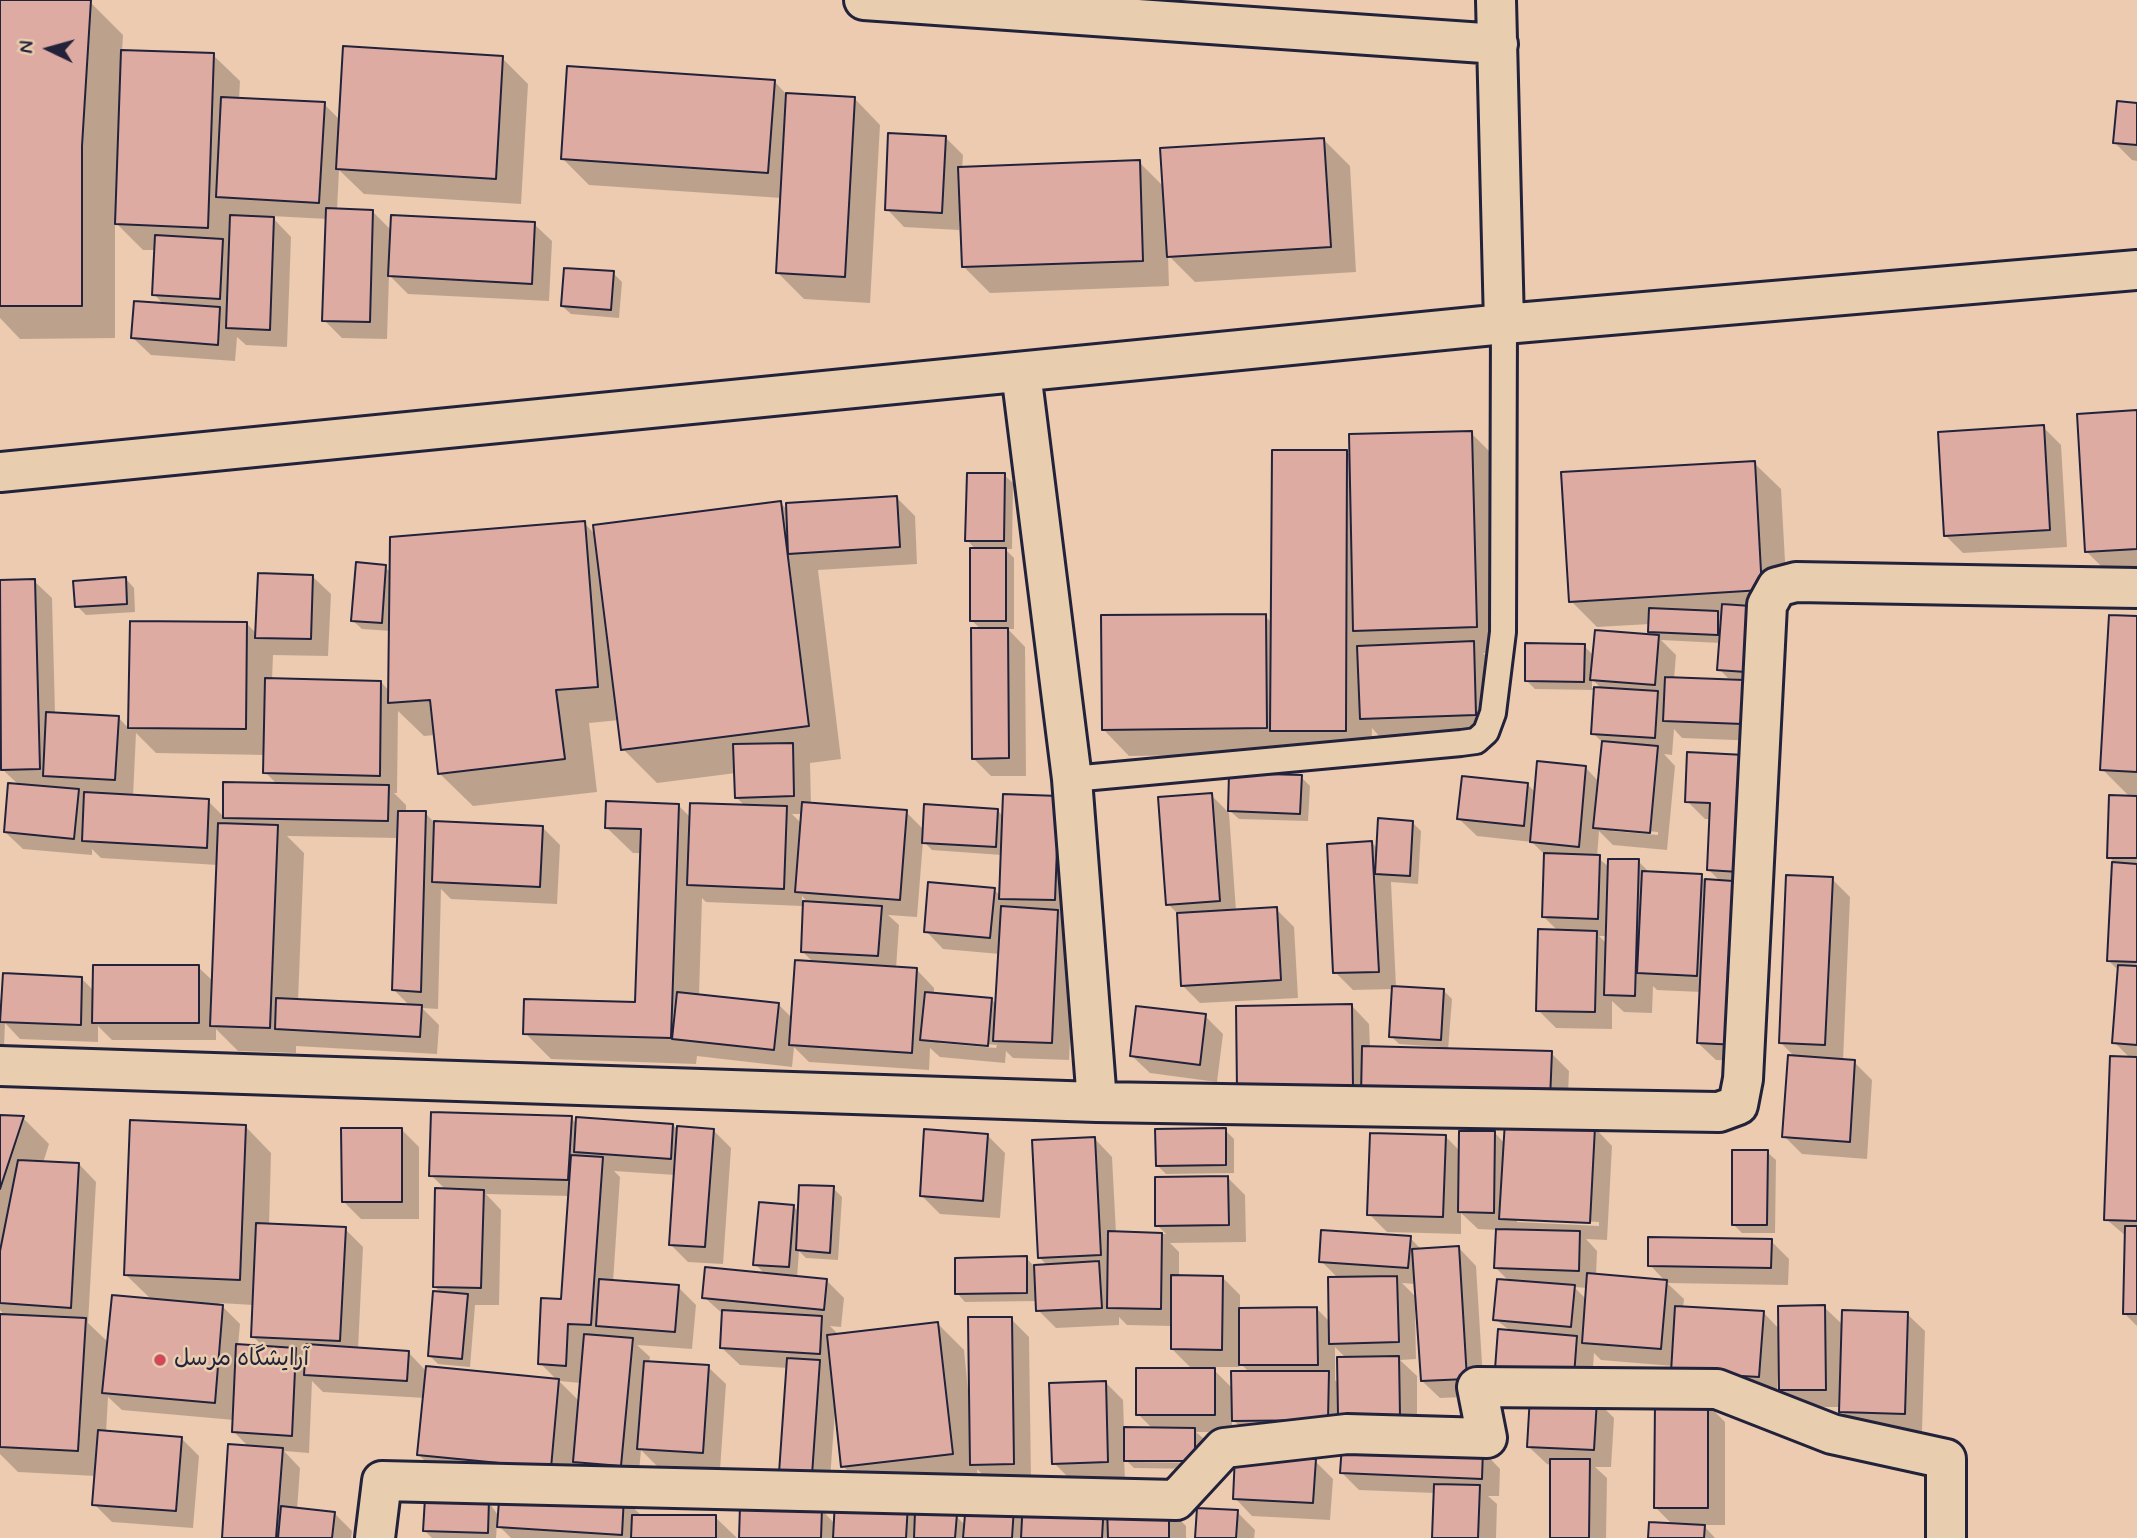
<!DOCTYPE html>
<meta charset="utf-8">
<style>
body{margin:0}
#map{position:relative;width:2137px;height:1538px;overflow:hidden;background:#eccbb0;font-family:Mynerve,sans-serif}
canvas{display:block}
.north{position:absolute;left:14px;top:14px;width:70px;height:70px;-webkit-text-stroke:5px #e8cdaf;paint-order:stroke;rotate:275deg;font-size:19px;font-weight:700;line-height:28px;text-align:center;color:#22223b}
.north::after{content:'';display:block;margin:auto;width:24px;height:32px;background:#22223b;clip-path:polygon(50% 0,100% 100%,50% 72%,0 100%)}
</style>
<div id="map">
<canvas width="2137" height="1538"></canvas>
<div class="north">N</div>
</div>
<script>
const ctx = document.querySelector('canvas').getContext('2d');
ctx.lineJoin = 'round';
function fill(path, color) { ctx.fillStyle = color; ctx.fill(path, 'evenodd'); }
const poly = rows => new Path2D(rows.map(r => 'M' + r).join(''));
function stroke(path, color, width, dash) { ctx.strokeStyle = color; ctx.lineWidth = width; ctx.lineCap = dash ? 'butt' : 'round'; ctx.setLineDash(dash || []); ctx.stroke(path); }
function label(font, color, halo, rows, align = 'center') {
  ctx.font = font + ' Mynerve,"Playpen Sans Arabic",sans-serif'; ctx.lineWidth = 5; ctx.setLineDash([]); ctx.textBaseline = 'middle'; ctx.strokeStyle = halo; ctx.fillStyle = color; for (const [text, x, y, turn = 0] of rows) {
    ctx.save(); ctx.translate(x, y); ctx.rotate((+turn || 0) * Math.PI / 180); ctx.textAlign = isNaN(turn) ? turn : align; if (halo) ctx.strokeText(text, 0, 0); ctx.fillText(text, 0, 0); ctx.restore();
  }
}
fill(poly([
 [0,0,90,2,123,35,122,52,213,55,240,81,239,100,324,104,340,120,502,58,528,84,521,204,364,194,339,170,337,210,372,211,392,231,534,224,552,241,549,301,408,294,389,275,387,339,342,338,324,320,328,219,271,216,291,237,287,347,246,345,237,337,235,361,151,355,133,338,164,305,154,294,156,250,143,250,115,222,115,338,20,339,0,318],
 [774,81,787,95,854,98,880,125,870,303,804,299,778,273,782,198,589,185,563,159],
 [2137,104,2137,161,2132,160,2115,143],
 [945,137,963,155,962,169,1139,162,1164,187,1324,140,1350,166,1356,272,1195,282,1168,255,1169,286,990,293,964,267,962,221,959,221,959,230,904,227,887,209],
 [613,273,622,282,619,318,571,314,562,306],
 [2137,412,2137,576,2113,578,2087,552],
 [2043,427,2061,445,2067,547,1963,553,1945,535],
 [1471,433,1497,459,1502,653,1483,653,1491,661,1493,732,1379,736,1372,728,1371,757,1292,754,1129,756,1103,729,1265,616,1272,623,1346,452,1351,456],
 [1754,463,1781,489,1788,615,1759,617,1754,680,1741,679,1762,700,1760,741,1682,738,1674,729,1672,755,1664,754,1675,766,1667,850,1613,845,1599,831,1597,857,1609,867,1638,861,1650,873,1701,876,1706,881,1721,882,1708,869,1711,819,1705,819,1687,801,1744,756,1755,1062,1716,1060,1698,1043,1701,992,1657,990,1653,986,1652,1013,1624,1012,1612,1001,1612,1029,1556,1028,1538,1010,1559,932,1543,916,1546,856,1532,842,1477,836,1459,819,1528,785,1536,793,1585,767,1599,782,1603,743,1593,733,1595,690,1535,689,1526,680,1584,646,1594,656,1656,637,1650,631,1650,624,1597,627,1571,601],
 [1661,640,1721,643,1719,669,1728,678,1739,679,1739,682,1674,679,1676,655],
 [1592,679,1602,689,1592,688],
 [1612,828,1658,832,1658,835,1612,831],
 [1599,936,1608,936,1607,944],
 [1004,475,1013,483,1012,549,1005,549,1014,558,1014,629,1008,629,1025,647,1026,776,991,776,973,758,981,629,972,621,976,550,967,540],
 [897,498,915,516,917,564,818,570,841,759,810,763,811,805,906,812,924,830,998,811,1004,817,1058,798,1072,917,1062,917,1075,930,1069,1060,1013,1058,1006,1051,1005,1063,940,1057,930,1048,929,1070,809,1062,794,1047,792,1067,697,1056,696,1064,551,1059,525,1033,637,1004,642,853,633,853,606,827,678,805,691,818,746,807,736,797,736,773,657,783,623,749,620,720,589,723,597,792,473,806,439,773,435,735,424,736,398,711,397,793,394,793,406,805,406,813,425,813,435,823,542,827,560,845,557,904,451,899,441,889,438,1009,422,1008,439,1025,437,1054,296,1046,296,1053,238,1051,216,1029,216,1040,112,1040,98,1026,98,1042,20,1039,5,1023,4,1046,0,1046,0,999,3,1003,82,979,94,991,198,967,214,982,218,865,101,858,92,849,92,855,23,849,5,832,19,785,2,769,0,582,34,581,52,598,55,714,118,717,130,730,132,623,247,624,257,634,313,577,331,594,328,656,273,655,272,680,381,682,390,692,391,631,362,629,353,621,385,567,392,574,584,523,596,535,780,503,788,510],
 [136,733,156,753,266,755,265,772,278,785,224,817,208,801,133,797],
 [792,814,803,814,802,824],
 [287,836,398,838,394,990,410,1006,298,1001,304,853],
 [923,841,932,850,1002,855,1001,896,994,890,926,931,943,949,1000,954,997,1005,991,999,934,994,934,988,917,970,896,969,899,925,888,915,917,917],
 [802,896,808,903,802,951,814,963,793,1019,779,1005,699,996,702,898,706,902,802,906],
 [939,1040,997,1045,996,1048,939,1043],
 [126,579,134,588,135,612,86,615,77,606],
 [2137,618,2137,1326,2124,1313,2127,1237,2106,1219,2130,1058,2114,1042,2119,971,2108,960,2114,862,2109,857,2130,797,2102,769],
 [1301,777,1310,786,1308,821,1239,819,1230,811],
 [1211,795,1229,813,1236,911,1276,909,1294,927,1298,998,1200,1003,1182,985,1179,915,1168,904],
 [1412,822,1421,831,1418,884,1391,882,1396,987,1443,990,1452,999,1448,1050,1551,1053,1569,1071,1567,1117,1256,1107,1352,1006,1369,1024,1370,1048,1440,1050,1441,1047,1399,1044,1391,1036,1394,989,1353,990,1335,972,1372,843,1378,849],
 [1832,879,1850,897,1843,1061,1854,1062,1872,1080,1867,1159,1802,1154,1784,1136,1796,1058,1780,1042],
 [1205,1016,1223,1034,1217,1082,1150,1073,1132,1056],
 [0,1116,23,1118,49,1144,43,1163,79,1164,96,1182,88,1323,109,1343,152,1300,126,1275,245,1126,271,1153,269,1226,345,1229,363,1247,358,1349,408,1352,427,1372,557,1380,540,1363,563,1300,570,1196,486,1194,501,1210,499,1305,475,1305,470,1367,438,1364,430,1356,441,1293,435,1287,447,1191,431,1175,571,1118,577,1124,673,1125,679,1131,713,1130,731,1148,723,1264,688,1262,670,1244,676,1175,614,1171,620,1177,613,1282,678,1287,696,1305,692,1349,637,1345,650,1357,649,1363,708,1367,726,1384,720,1470,657,1466,641,1450,638,1483,592,1479,579,1466,577,1495,623,1498,642,1516,715,1517,737,1538,511,1538,497,1524,496,1538,432,1538,425,1531,488,1501,500,1518,502,1490,445,1481,419,1455,425,1398,323,1392,312,1381,309,1453,284,1451,300,1468,297,1510,334,1513,352,1531,351,1538,223,1538,249,1447,234,1432,234,1420,122,1410,108,1397,106,1433,181,1438,199,1456,193,1528,112,1522,94,1504,96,1476,18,1472,0,1454,0,1315,5,1316,0,1310],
 [219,1303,254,1305,253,1336,264,1348,238,1346,240,1324],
 [559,1381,581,1383,580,1402],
 [1595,1128,1612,1146,1607,1240,1586,1239,1597,1251,1596,1276,1666,1282,1650,1265,1771,1241,1789,1259,1788,1285,1667,1283,1684,1299,1683,1308,1763,1312,1780,1330,1824,1307,1844,1326,1907,1314,1925,1331,1922,1431,1859,1429,1841,1411,1841,1407,1799,1407,1781,1389,1781,1372,1778,1372,1777,1394,1673,1366,1601,1360,1594,1353,1591,1393,1495,1319,1510,1282,1496,1268,1498,1230,1478,1229,1461,1213,1461,1234,1387,1232,1369,1214,1446,1137,1461,1152,1495,1133,1505,1144],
 [1517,1218,1599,1222,1599,1226,1517,1222],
 [1574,1287,1587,1288,1587,1300],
 [401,1129,419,1147,419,1219,361,1219,343,1201],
 [1225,1130,1234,1139,1234,1173,1166,1174,1157,1165],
 [987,1135,1005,1153,1000,1218,940,1214,922,1196],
 [1095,1139,1112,1157,1116,1233,1166,1234,1157,1225,1227,1177,1245,1195,1246,1242,1170,1243,1179,1252,1179,1277,1222,1277,1240,1295,1240,1310,1317,1309,1331,1323,1339,1279,1321,1261,1410,1238,1422,1250,1459,1248,1476,1266,1484,1396,1440,1398,1422,1381,1418,1310,1415,1311,1416,1359,1400,1360,1417,1376,1417,1432,1252,1438,1232,1419,1232,1432,1196,1432,1203,1438,1203,1460,1132,1459,1132,1462,1203,1463,1203,1469,1134,1468,1124,1458,1125,1480,1072,1481,1054,1463,1105,1382,1123,1400,1124,1429,1153,1429,1138,1414,1193,1370,1172,1349,1172,1326,1127,1325,1119,1317,1119,1325,1056,1328,1038,1310,1038,1301,965,1302,957,1293,1026,1258,1035,1267,1048,1266,1039,1257],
 [1402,1283,1416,1284,1417,1298],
 [1335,1347,1347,1359,1339,1385,1335,1380],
 [1240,1363,1250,1373,1233,1389,1211,1367,1239,1367],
 [1767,1152,1776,1160,1775,1233,1742,1233,1733,1224],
 [833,1188,842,1197,838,1260,806,1258,799,1251,797,1278,826,1280,844,1298,841,1327,830,1326,839,1335,938,1324,964,1350,968,1390,1011,1319,1029,1337,1031,1481,990,1482,977,1469,978,1480,869,1492,843,1466,835,1412,829,1492,798,1490,788,1368,740,1365,722,1348,724,1315,704,1297,766,1275,755,1264,794,1207,799,1212],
 [1596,1400,1614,1418,1611,1467,1595,1467,1607,1478,1606,1538,1552,1538,1551,1465,1547,1464,1529,1447],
 [1707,1404,1725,1422,1725,1525,1703,1525,1715,1538,1650,1538,1673,1525,1656,1508],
 [1483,1451,1500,1469,1499,1496,1488,1496,1497,1504,1496,1538,1433,1538,1435,1493,1359,1490,1342,1473],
 [1315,1461,1333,1479,1330,1520,1252,1516,1235,1498],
 [907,1506,917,1515,956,1516,966,1526,1014,1509,1024,1519,1168,1508,1186,1526,1186,1538,741,1538,821,1509,835,1524],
 [1237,1512,1255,1530,1254,1538,1197,1538]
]), '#0003');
const building = poly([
 [0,0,91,0,82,146,82,306,0,306,0,0],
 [343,46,503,56,496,179,336,169,343,46],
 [121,50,214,53,208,228,115,224,121,50],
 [567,66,775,80,768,173,561,159,567,66],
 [786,93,855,97,845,277,776,273,786,93],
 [221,97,325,102,319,203,216,197,221,97],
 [2117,101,2137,103,2137,145,2113,143,2117,101],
 [888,133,946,136,942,213,885,210,888,133],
 [1324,138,1331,247,1167,257,1160,148,1324,138],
 [1140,160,1143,261,962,267,958,167,1140,160],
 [326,208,373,210,370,322,322,321,326,208],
 [230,215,274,217,270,330,226,328,230,215],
 [391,215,535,222,532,284,388,276,391,215],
 [155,235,223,239,220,299,152,295,155,235],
 [564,268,614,271,611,310,561,306,564,268],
 [134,301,220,307,218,345,131,338,134,301],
 [2137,410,2137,549,2085,552,2077,414,2137,410],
 [2044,425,2050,530,1944,536,1938,432,2044,425],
 [1472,431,1477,627,1353,631,1349,434,1472,431],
 [1272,450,1347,450,1346,731,1270,731,1272,450],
 [1755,461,1762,590,1569,602,1561,472,1755,461],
 [967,473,1005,473,1004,541,965,541,967,473],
 [897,496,900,547,788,554,786,503,897,496],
 [781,501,809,726,621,750,593,525,781,501],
 [585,521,598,687,556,690,565,759,438,774,430,700,388,703,390,537,585,521],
 [970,548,1006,548,1006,621,970,621,970,548],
 [356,562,386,565,382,623,351,621,356,562],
 [258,573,313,575,311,639,255,638,258,573],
 [126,577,127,604,75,607,73,581,126,577],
 [35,579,40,769,1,770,0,580,35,579],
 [1722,604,1751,606,1746,672,1717,670,1722,604],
 [1649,608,1718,611,1718,635,1648,632,1649,608],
 [1266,614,1267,728,1102,730,1101,615,1266,614],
 [2109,615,2137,616,2137,772,2100,770,2109,615],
 [130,621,247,622,246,729,128,728,130,621],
 [971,628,1008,628,1009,758,972,759,971,628],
 [1595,630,1659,635,1655,685,1590,680,1595,630],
 [1474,641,1476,715,1360,719,1357,646,1474,641],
 [1525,643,1585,644,1584,682,1525,681,1525,643],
 [1665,677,1745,680,1743,724,1663,721,1665,677],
 [265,678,381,681,380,776,263,773,265,678],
 [1594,687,1658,691,1655,738,1591,734,1594,687],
 [46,712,119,716,115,780,43,776,46,712],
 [1602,741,1658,746,1650,833,1593,828,1602,741],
 [793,743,794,796,735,798,733,744,793,743],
 [1687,752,1745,755,1739,872,1707,870,1710,803,1685,802,1687,752],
 [1537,761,1586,766,1579,847,1530,842,1537,761],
 [1229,773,1302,775,1300,814,1228,811,1229,773],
 [1462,776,1528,783,1524,826,1457,819,1462,776],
 [223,782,389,785,388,821,223,818,223,782],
 [8,783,79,789,74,839,4,832,8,783],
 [84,792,209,799,207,848,82,841,84,792],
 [1212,793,1220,901,1166,905,1158,797,1212,793],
 [1003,794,1059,796,1055,900,999,899,1003,794],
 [2109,795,2137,796,2137,858,2107,858,2109,795],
 [606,801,679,804,671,1038,523,1034,524,999,635,1002,641,829,605,828,606,801],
 [802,802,907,810,900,900,795,892,802,802],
 [690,803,787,806,784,889,687,885,690,803],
 [924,804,998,809,996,847,922,843,924,804],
 [398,811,426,811,421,992,392,990,398,811],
 [1378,818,1413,821,1410,876,1375,874,1378,818],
 [434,821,543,826,540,887,432,882,434,821],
 [218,823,278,825,270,1028,210,1026,218,823],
 [1372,841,1379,972,1333,973,1327,844,1372,841],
 [1544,853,1600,855,1598,919,1542,917,1544,853],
 [1608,859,1639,859,1635,996,1604,995,1608,859],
 [2112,862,2137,864,2137,962,2107,961,2112,862],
 [1642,871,1702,874,1697,976,1637,973,1642,871],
 [1786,875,1833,877,1825,1045,1779,1043,1786,875],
 [1705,879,1747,882,1738,1045,1697,1043,1705,879],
 [928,882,995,888,990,938,924,932,928,882],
 [803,901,882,906,878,956,801,952,803,901],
 [1001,906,1058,910,1052,1043,993,1041,1001,906],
 [1277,907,1281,980,1181,986,1177,913,1277,907],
 [1538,929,1597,931,1595,1012,1536,1011,1538,929],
 [795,960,917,968,912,1053,789,1045,795,960],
 [93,965,199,965,199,1023,92,1023,93,965],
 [2118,965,2137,966,2137,1045,2112,1043,2118,965],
 [3,973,82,977,81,1025,0,1022,3,973],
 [1392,986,1444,989,1441,1040,1389,1037,1392,986],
 [677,992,779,1003,774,1050,672,1039,677,992],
 [925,992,992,998,988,1046,920,1040,925,992],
 [276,998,422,1005,420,1037,275,1029,276,998],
 [1352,1004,1353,1088,1237,1090,1236,1006,1352,1004],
 [1136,1006,1206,1014,1200,1065,1130,1056,1136,1006],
 [1362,1046,1552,1051,1550,1100,1361,1095,1362,1046],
 [1788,1055,1855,1060,1850,1142,1782,1137,1788,1055],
 [2110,1056,2137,1057,2137,1221,2104,1220,2110,1056],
 [431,1112,572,1116,568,1180,429,1176,431,1112],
 [0,1115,24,1116,0,1189,0,1115],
 [576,1117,673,1124,671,1159,574,1152,576,1117],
 [130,1120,246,1125,240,1280,124,1275,130,1120],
 [1505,1121,1595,1127,1590,1223,1499,1219,1505,1121],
 [677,1126,714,1129,705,1247,669,1245,677,1126],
 [341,1128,402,1128,402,1202,342,1202,341,1128],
 [1226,1128,1226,1165,1156,1166,1155,1129,1226,1128],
 [924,1129,988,1134,983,1201,920,1196,924,1129],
 [1459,1131,1495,1131,1494,1213,1458,1212,1459,1131],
 [1370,1133,1446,1135,1443,1217,1367,1215,1370,1133],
 [1095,1137,1101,1255,1038,1258,1032,1140,1095,1137],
 [1732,1150,1768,1150,1767,1225,1732,1225,1732,1150],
 [571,1155,603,1157,591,1325,568,1324,566,1366,538,1364,541,1298,561,1299,571,1155],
 [18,1160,79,1163,71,1308,0,1303,0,1251,18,1160],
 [1228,1176,1229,1225,1155,1226,1155,1177,1228,1176],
 [799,1185,834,1186,830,1253,796,1250,799,1185],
 [435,1188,484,1190,481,1288,433,1287,435,1188],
 [759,1202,794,1205,789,1267,753,1265,759,1202],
 [256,1223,346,1227,340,1341,251,1337,256,1223],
 [2125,1226,2137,1226,2137,1314,2123,1314,2125,1226],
 [1496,1229,1580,1231,1579,1271,1494,1268,1496,1229],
 [1321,1230,1411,1236,1408,1268,1319,1262,1321,1230],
 [1108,1231,1162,1233,1161,1309,1107,1308,1108,1231],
 [1648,1237,1772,1239,1771,1268,1648,1266,1648,1237],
 [1459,1246,1467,1379,1421,1381,1412,1249,1459,1246],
 [1027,1256,1027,1293,955,1294,955,1258,1027,1256],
 [1099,1261,1102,1308,1036,1311,1034,1265,1099,1261],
 [705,1267,827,1279,824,1310,702,1298,705,1267],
 [1587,1273,1667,1280,1661,1349,1582,1343,1587,1273],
 [1171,1275,1223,1276,1222,1350,1171,1349,1171,1275],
 [1397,1276,1399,1342,1329,1344,1328,1277,1397,1276],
 [599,1279,679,1285,675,1332,596,1326,599,1279],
 [1497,1279,1575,1285,1571,1327,1493,1320,1497,1279],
 [433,1291,468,1294,462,1359,428,1356,433,1291],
 [112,1295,223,1305,215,1403,102,1393,112,1295],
 [1825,1305,1826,1390,1779,1390,1778,1306,1825,1305],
 [1675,1306,1764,1311,1759,1377,1671,1372,1675,1306],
 [1317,1307,1318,1365,1239,1365,1239,1308,1317,1307],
 [722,1310,822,1316,820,1354,720,1348,722,1310],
 [1842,1310,1908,1312,1905,1414,1839,1412,1842,1310],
 [0,1314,86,1318,78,1451,0,1447,0,1314],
 [968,1317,1012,1317,1014,1464,970,1465,968,1317],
 [938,1322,953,1454,841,1467,827,1335,938,1322],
 [1498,1329,1577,1336,1574,1376,1495,1369,1498,1329],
 [584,1334,633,1338,621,1466,573,1462,584,1334],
 [236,1344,296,1348,292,1436,232,1432,236,1344],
 [306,1344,409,1351,407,1381,304,1375,306,1344],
 [1399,1356,1400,1415,1338,1415,1337,1357,1399,1356],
 [787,1358,820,1360,812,1475,779,1473,787,1358],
 [644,1361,709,1365,703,1453,637,1449,644,1361],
 [426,1366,559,1379,551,1468,417,1455,426,1366],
 [1136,1368,1215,1368,1215,1415,1136,1415,1136,1368],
 [1231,1371,1329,1371,1328,1420,1232,1421,1231,1371],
 [1106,1381,1108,1462,1052,1464,1049,1383,1106,1381],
 [1530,1396,1597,1399,1594,1450,1527,1447,1530,1396],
 [1655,1402,1708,1402,1708,1508,1654,1508,1655,1402],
 [1124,1427,1195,1428,1195,1461,1124,1461,1124,1427],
 [98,1430,182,1437,176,1511,92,1505,98,1430],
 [228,1444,283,1448,276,1538,222,1538,228,1444],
 [1342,1444,1483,1449,1482,1479,1340,1473,1342,1444],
 [1235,1455,1316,1459,1313,1503,1233,1499,1235,1455],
 [1550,1459,1590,1459,1589,1538,1550,1538,1550,1459],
 [1434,1484,1480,1485,1478,1538,1432,1538,1434,1484],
 [500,1488,624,1496,622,1535,497,1527,500,1488],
 [425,1498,489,1499,488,1533,423,1531,425,1498],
 [1023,1499,1104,1502,1102,1538,1021,1538,1023,1499],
 [835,1501,908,1504,906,1538,833,1538,835,1501],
 [966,1503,1014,1507,1012,1538,963,1538,966,1503],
 [281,1506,335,1512,332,1538,278,1538,281,1506],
 [740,1506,822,1508,821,1538,739,1538,740,1506],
 [1169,1506,1169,1538,1108,1538,1107,1507,1169,1506],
 [1197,1508,1238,1510,1236,1538,1195,1538,1197,1508],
 [915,1511,957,1514,955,1538,914,1538,915,1511],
 [632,1515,716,1515,716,1538,631,1538,632,1515],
 [1649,1522,1705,1525,1704,1538,1648,1538,1649,1522]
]);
fill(building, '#ddaba1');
stroke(building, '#22223b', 2);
const lane = poly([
 [1072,779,1461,743,1476,741,1486,732,1493,713,1503,632,1504,324]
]);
const street = poly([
 [864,0,1498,44],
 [1496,0,1504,324],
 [1021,372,1072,779,1097,1102],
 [0,472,1504,324,2137,270],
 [0,1066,1097,1102,1719,1112,1738,1105,1743,1079,1767,605,1777,587,1796,582,2137,588],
 [375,1538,382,1481,1176,1500,1224,1448,1347,1434,1487,1438,1477,1387,1717,1389,1832,1434,1946,1459,1946,1538]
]);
stroke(lane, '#22223b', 30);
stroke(street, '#22223b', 44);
stroke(lane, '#e8cdaf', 24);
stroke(street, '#e8cdaf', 38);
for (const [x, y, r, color] of [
 [160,1360,7,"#d1495b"]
]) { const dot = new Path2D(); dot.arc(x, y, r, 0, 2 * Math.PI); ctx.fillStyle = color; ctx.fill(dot); stroke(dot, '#e8cdaf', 2.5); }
label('23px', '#22223b', '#e8cdaf', [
 ["آرایشگاه مرسل",174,1360]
], 'left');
</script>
